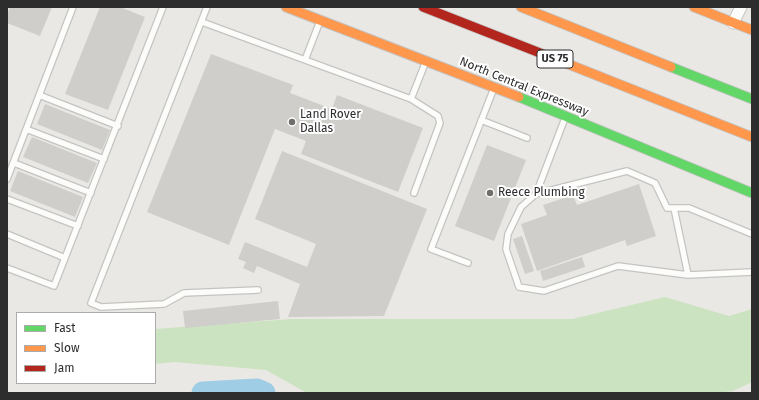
<!DOCTYPE html>
<style>
body{margin:0}
#map{position:relative;width:759px;height:400px;overflow:hidden;background:#eae8e4;font-family:"Fira Sans",sans-serif}
canvas{display:block}
.frame{position:absolute;inset:0;border:8px solid #2d2d2d;pointer-events:none}
.legend{position:absolute;left:16px;top:312px;width:140px;height:72px;box-sizing:border-box;background:#fff;border:1px solid #ababab;margin:0;padding:5px 7px;list-style:none;font-size:12px;color:#2d2d2d}
.legend li{display:flex;align-items:center;gap:8px;height:20px}
.legend b{width:20px;border:1px solid #ababab}
</style>
<div id="map">
<canvas width="759" height="400"></canvas>
<div class="frame"></div>
<ul class="legend">
<li><b style="height:5px;background:#63d668"></b>Fast</li>
<li><b style="height:5px;background:#ff974d"></b>Slow</li>
<li><b style="height:5px;background:#b3261e"></b>Jam</li>
</ul>
</div>
<script>
const ctx = document.querySelector('canvas').getContext('2d');
ctx.lineJoin = 'round';
function fill(path, color) { ctx.fillStyle = color; ctx.fill(path, 'evenodd'); }
const poly = rows => new Path2D(rows.map(r => 'M' + r).join(''));
function stroke(path, color, width, dash) { ctx.strokeStyle = color; ctx.lineWidth = width; ctx.lineCap = dash ? 'butt' : 'round'; ctx.setLineDash(dash || []); ctx.stroke(path); }
function label(font, color, halo, rows, align = 'center') {
  ctx.font = font + ' "Fira Sans",sans-serif'; ctx.lineWidth = 4; ctx.setLineDash([]); ctx.textBaseline = 'middle'; ctx.strokeStyle = halo; ctx.fillStyle = color; for (const [text, x, y, turn = 0] of rows) {
    ctx.save(); ctx.translate(x, y); ctx.rotate((+turn || 0) * Math.PI / 180); ctx.textAlign = isNaN(turn) ? turn : align; if (halo) ctx.strokeText(text, 0, 0); ctx.fillText(text, 0, 0); ctx.restore();
  }
}
fill(poly([
 [665,297,729,316,752,309,752,382,733,391,714,393,307,393,266,370,174,362,155,364,155,329,292,319,572,319]
]), '#cbe3c0');
stroke(poly([
 [203,393,257,390,264,393]
]), '#9ecde5', 23);
fill(poly([
 [10,7,52,7,40,36,7,23,7,14],
 [100,7,120,7,145,17,108,110,65,94],
 [211,54,293,85,290,93,332,109,337,95,423,128,398,192,301,154,306,141,275,129,229,245,147,212],
 [45,104,110,130,102,150,37,124],
 [32,137,97,163,88,183,23,157],
 [487,145,526,160,494,241,455,226],
 [282,151,427,209,384,316,288,317,300,284,257,266,254,273,243,268,246,262,238,259,245,242,307,267,316,244,255,219],
 [18,171,83,197,75,217,10,191],
 [639,184,656,236,627,246,625,240,537,271,521,224,547,215,543,205,573,195,577,205],
 [522,236,534,271,525,274,513,239],
 [582,257,585,267,543,281,540,271],
 [278,301,280,319,185,328,183,311]
]), '#cfceca');
const lane = poly([
 [207,7,91,303,101,307,164,304,184,293,258,290],
 [202,22,411,99,426,61],
 [305,60,320,21],
 [39,95,118,126],
 [411,99,438,116,440,123,414,193],
 [565,118,536,194,627,171,655,183,667,208,689,208,752,234],
 [481,120,527,138],
 [26,129,104,159],
 [14,163,91,193],
 [7,179,73,7],
 [536,194,521,207,508,234,506,249,519,287,544,291,618,266,688,275],
 [7,199,78,226],
 [674,208,688,275,752,272],
 [7,234,65,258],
 [468,263,431,249,494,88],
 [7,268,54,286,163,7]
]);
const street = poly([
 [733,23,741,7]
]);
const fast = poly([
 [671,67,752,99],
 [519,97,752,193]
]);
const slow = poly([
 [286,7,519,97],
 [521,7,671,67],
 [694,7,752,30],
 [563,62,752,137]
]);
const jam = poly([
 [423,7,563,62]
]);
stroke(lane, '#c4c4c3', 8);
stroke(street, '#c4c4c3', 13);
stroke(fast, '#c4c4c3', 11);
stroke(slow, '#c4c4c3', 11);
stroke(jam, '#c4c4c3', 11);
stroke(lane, '#fcfcfb', 5.5);
stroke(street, '#fcfcfb', 11);
stroke(fast, '#63d668', 9);
stroke(slow, '#ff974d', 9);
stroke(jam, '#b3261e', 9);
for (const [x, y, r, color] of [
 [292,122,4,"#6f6e6d"],
 [490,193,4,"#6f6e6d"]
]) { const dot = new Path2D(); dot.arc(x, y, r, 0, 2 * Math.PI); ctx.fillStyle = color; ctx.fill(dot); stroke(dot, '#fff', 1.5); }
for (const [x, y, w] of [
 [555,59,36]
]) { const box = new Path2D(); box.roundRect(x - w / 2, y - 9, w, 18, 3); ctx.fillStyle = '#fff'; ctx.fill(box); stroke(box, '#2d2d2d', 1); }
label('bold 11px', '#2d2d2d', null, [
 ["US 75",555,59]
]);
label('12px', '#2d2d2d', '#fff', [
 ["North Central Expressway",524,87,22]
]);
label('12px', '#2d2d2d', '#fff', [
 ["Land Rover",300,115],
 ["Dallas",300,129],
 ["Reece Plumbing",498,193]
], 'left');
</script>
